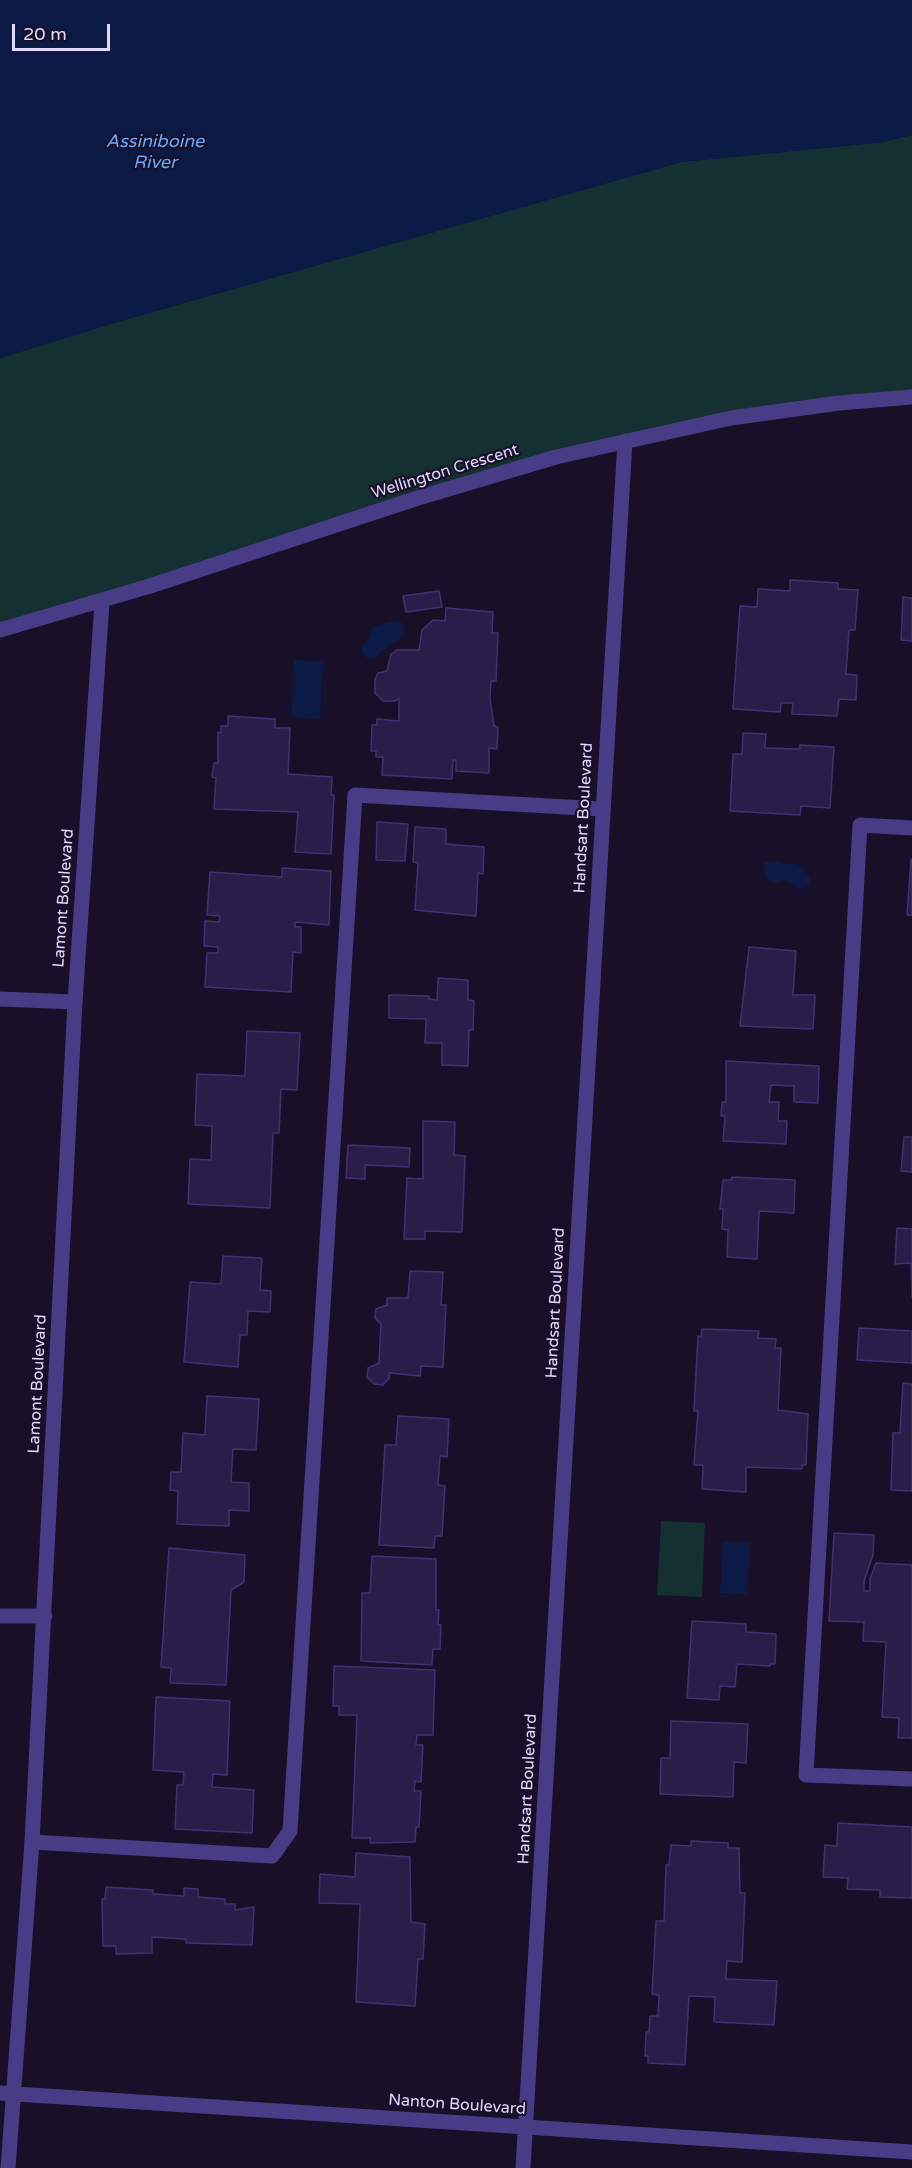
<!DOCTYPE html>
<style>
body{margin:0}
#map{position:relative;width:912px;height:2168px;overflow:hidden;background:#171028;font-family:"Varela Round",sans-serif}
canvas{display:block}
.scale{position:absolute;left:12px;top:24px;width:98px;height:27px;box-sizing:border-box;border:3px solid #e1d8fe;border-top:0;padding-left:8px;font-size:18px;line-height:21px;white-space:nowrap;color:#e1d8fe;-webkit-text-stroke:4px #171028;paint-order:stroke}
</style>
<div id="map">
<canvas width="912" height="2168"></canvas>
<div class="scale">20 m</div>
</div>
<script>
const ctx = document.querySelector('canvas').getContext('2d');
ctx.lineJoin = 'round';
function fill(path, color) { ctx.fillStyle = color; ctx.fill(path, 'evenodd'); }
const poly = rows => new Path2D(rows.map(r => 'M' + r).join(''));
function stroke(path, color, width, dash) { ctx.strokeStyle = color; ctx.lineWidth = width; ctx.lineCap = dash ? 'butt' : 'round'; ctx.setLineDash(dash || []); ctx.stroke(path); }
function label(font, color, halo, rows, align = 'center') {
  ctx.font = font + ' "Varela Round",sans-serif'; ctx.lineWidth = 4.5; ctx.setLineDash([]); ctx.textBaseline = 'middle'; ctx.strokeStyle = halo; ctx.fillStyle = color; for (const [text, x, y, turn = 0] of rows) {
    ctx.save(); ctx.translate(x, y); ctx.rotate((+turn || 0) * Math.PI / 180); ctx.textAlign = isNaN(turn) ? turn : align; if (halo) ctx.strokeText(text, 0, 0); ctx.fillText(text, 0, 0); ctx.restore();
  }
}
fill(poly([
 [912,135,912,402,780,411,657,433,0,630,0,358,124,320,681,162,883,142],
 [661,1521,705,1523,702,1597,657,1595]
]), '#143032');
fill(poly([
 [0,0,912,0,912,135,883,142,681,162,124,320,0,358],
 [396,620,404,624,404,638,389,645,374,659,365,657,361,648,368,639,372,627],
 [294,660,323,661,320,719,291,717],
 [774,860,783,864,796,863,810,877,810,886,799,889,791,882,784,880,775,883,765,878,763,863],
 [723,1542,750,1543,747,1594,720,1593]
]), '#0c1a46');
const building = poly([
 [790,580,838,583,838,589,858,590,855,630,849,630,846,674,857,675,856,700,839,699,837,716,792,714,793,703,781,703,780,712,733,709,740,606,757,607,758,589,790,591,790,580],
 [439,591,442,607,406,612,403,596,439,591],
 [903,597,912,598,912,641,901,640,903,597],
 [446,608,493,612,492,633,498,633,496,681,491,681,490,699,494,726,498,727,497,749,489,748,489,773,456,771,456,760,453,760,452,779,382,775,383,757,376,757,376,751,371,751,372,725,377,725,377,719,399,721,399,698,395,701,383,701,375,693,375,679,378,673,387,671,391,654,397,650,419,650,422,630,433,620,445,621,446,608],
 [228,716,275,719,275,728,290,728,288,774,332,777,331,795,334,795,331,854,295,852,298,812,214,809,216,778,212,777,214,763,218,763,218,732,221,733,221,726,228,726,228,716],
 [743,733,766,734,765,748,800,749,800,745,834,747,830,808,801,806,800,815,730,811,733,754,742,754,743,733],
 [377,822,408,824,405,861,376,860,377,822],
 [415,827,446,829,446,844,484,847,483,874,478,873,476,916,415,910,418,863,413,862,415,827],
 [911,859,912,859,912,915,907,915,911,859],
 [282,868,331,871,329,925,295,922,295,927,301,927,301,953,293,952,291,992,205,987,207,953,218,953,218,947,204,946,205,921,219,922,220,916,207,915,210,872,282,877,282,868],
 [749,947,796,951,793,995,815,995,813,1029,740,1026,749,947],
 [438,978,468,980,468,1000,474,1001,473,1030,469,1030,468,1066,442,1065,442,1043,425,1043,426,1019,389,1018,389,995,429,996,429,999,437,1000,438,978],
 [247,1031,300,1033,297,1090,281,1089,279,1133,273,1133,270,1208,188,1204,190,1159,211,1160,212,1126,195,1125,197,1074,245,1076,247,1031],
 [726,1061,819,1066,818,1103,794,1102,794,1086,771,1085,769,1102,779,1102,778,1121,787,1121,786,1144,723,1141,725,1116,721,1116,722,1102,726,1102,726,1061],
 [423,1121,455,1122,454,1155,465,1156,462,1232,425,1231,425,1239,404,1239,407,1178,423,1179,423,1121],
 [904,1137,912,1137,912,1172,901,1171,904,1137],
 [348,1145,410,1148,409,1167,365,1165,365,1179,346,1178,348,1145],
 [732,1177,795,1180,794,1213,759,1211,757,1259,727,1257,728,1230,722,1229,723,1209,720,1209,723,1180,731,1180,732,1177],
 [897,1228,912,1229,912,1297,911,1263,895,1264,897,1228],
 [223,1256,262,1258,260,1290,271,1291,270,1312,248,1311,247,1335,240,1335,238,1367,184,1362,190,1282,221,1284,223,1256],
 [410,1271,443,1272,441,1305,446,1305,443,1367,421,1366,420,1376,389,1373,389,1378,383,1385,374,1384,367,1377,368,1368,379,1363,381,1324,375,1318,376,1309,387,1305,387,1298,408,1298,410,1271],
 [859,1328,912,1331,912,1363,857,1360,859,1328],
 [702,1329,759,1331,758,1338,776,1339,775,1348,781,1348,778,1410,808,1414,806,1465,802,1465,802,1469,746,1467,746,1492,702,1489,703,1465,694,1465,698,1411,694,1411,698,1336,701,1337,702,1329],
 [903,1383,912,1384,912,1491,891,1490,893,1433,900,1433,903,1383],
 [207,1396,259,1399,256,1450,233,1449,231,1482,249,1483,249,1511,229,1510,229,1526,177,1524,178,1491,170,1490,171,1472,181,1472,183,1433,205,1435,207,1396],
 [398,1416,449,1419,447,1457,440,1456,438,1485,445,1486,442,1536,435,1536,434,1548,379,1545,385,1445,396,1445,398,1416],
 [834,1533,874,1535,873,1555,864,1581,864,1591,870,1591,870,1579,876,1563,912,1565,912,1738,898,1738,899,1718,882,1717,886,1642,863,1641,864,1622,829,1621,834,1533],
 [169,1548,245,1555,244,1582,231,1590,226,1685,170,1683,171,1668,161,1667,169,1548],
 [372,1556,436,1559,436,1610,439,1610,438,1625,441,1625,440,1649,433,1649,432,1665,361,1661,362,1593,370,1593,372,1556],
 [692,1621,746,1624,746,1632,776,1634,775,1664,770,1664,770,1666,737,1664,735,1687,720,1686,719,1700,687,1698,692,1621],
 [334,1666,435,1670,433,1735,417,1735,416,1745,423,1745,421,1782,415,1781,414,1791,421,1791,419,1827,416,1827,415,1842,370,1843,370,1838,352,1838,357,1715,339,1715,339,1706,333,1706,334,1666],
 [156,1697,230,1701,227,1775,213,1774,212,1787,254,1790,252,1833,175,1829,177,1785,183,1785,184,1772,153,1770,156,1697],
 [671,1721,748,1724,746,1763,734,1762,733,1797,660,1794,661,1758,670,1758,671,1721],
 [838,1823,912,1827,912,1898,880,1897,880,1890,847,1889,848,1878,823,1877,825,1845,837,1846,838,1823],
 [691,1841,728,1843,728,1848,739,1848,740,1893,745,1893,742,1962,727,1961,726,1979,777,1981,774,2025,714,2022,715,1997,689,1996,685,2065,648,2063,648,2056,645,2056,646,2032,649,2032,650,2016,658,2016,659,1995,652,1994,656,1921,664,1921,666,1865,669,1865,671,1845,691,1846,691,1841],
 [356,1853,410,1857,411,1922,425,1924,423,1959,418,1959,415,2006,356,2002,360,1904,319,1903,320,1874,355,1877,356,1853],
 [106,1887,153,1890,153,1894,184,1896,184,1888,198,1889,198,1897,225,1899,225,1904,235,1904,235,1910,254,1907,252,1945,186,1943,186,1939,152,1937,152,1953,116,1954,116,1946,103,1946,102,1899,105,1899,106,1887]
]);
fill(building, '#2b1d49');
stroke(building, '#452f74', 1.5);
stroke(poly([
 [912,828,860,825,806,1775,912,1779],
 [0,999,75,1002],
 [0,1616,45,1616],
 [32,1842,272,1856,290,1831,355,795,602,809]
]), '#483c86', 15);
stroke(poly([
 [0,630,150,586,418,498,556,457,731,418,839,403,912,397],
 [0,2093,912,2152],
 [8,2168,32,1842,75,1002,102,602],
 [523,2168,625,441]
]), '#483c86', 15);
label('16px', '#e1d8fe', '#171028', [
 ["Wellington Crescent",445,472,-17],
 ["Handsart Boulevard",584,818,-87],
 ["Lamont Boulevard",64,898,-86],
 ["Handsart Boulevard",556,1303,-87],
 ["Lamont Boulevard",38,1384,-87],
 ["Handsart Boulevard",528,1789,-87],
 ["Nanton Boulevard",457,2105,4]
]);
label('italic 18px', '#68a7fc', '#171028', [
 ["Assiniboine",155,142],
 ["River",155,163]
]);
</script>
